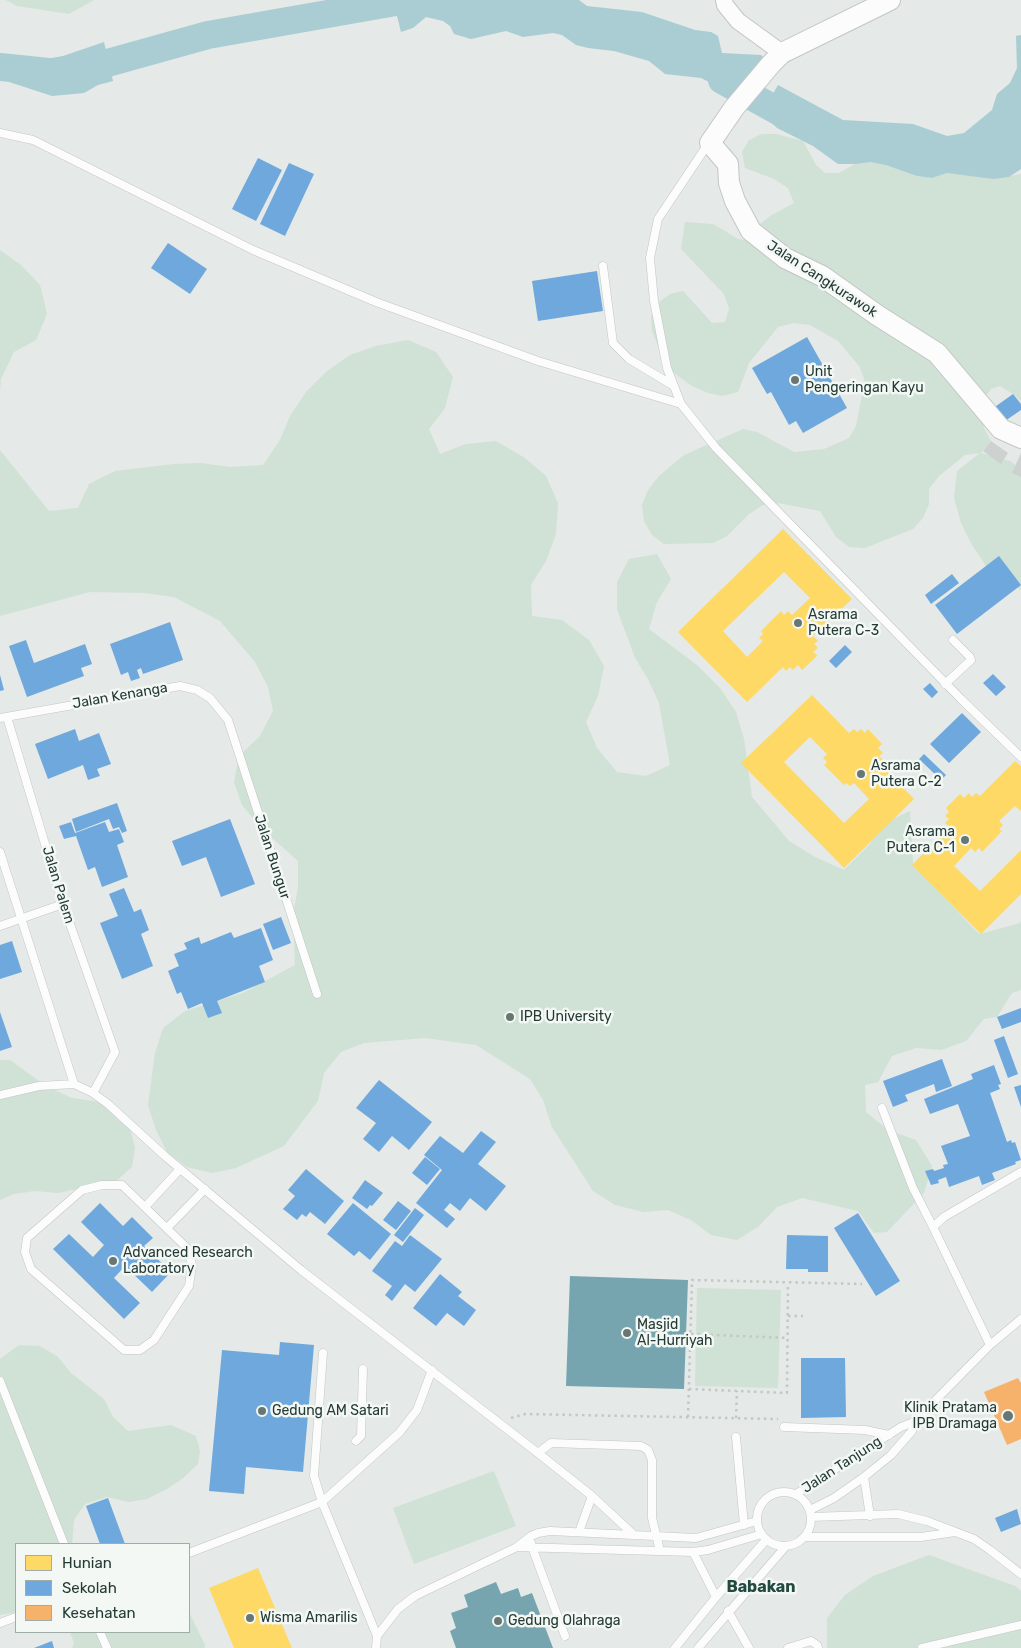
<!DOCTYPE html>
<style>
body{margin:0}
#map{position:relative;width:1021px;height:1648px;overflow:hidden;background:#e5e9e7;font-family:Rubik,sans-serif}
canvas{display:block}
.legend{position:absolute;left:15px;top:1543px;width:175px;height:90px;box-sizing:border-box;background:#f3f8f5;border:1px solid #a0aca8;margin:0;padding:6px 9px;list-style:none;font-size:15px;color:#243a35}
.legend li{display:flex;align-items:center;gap:10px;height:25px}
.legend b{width:25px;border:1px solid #a0aca8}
</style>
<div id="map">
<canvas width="1021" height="1648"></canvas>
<ul class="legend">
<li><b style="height:14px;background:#ffd966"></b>Hunian</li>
<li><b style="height:14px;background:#6fa8dc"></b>Sekolah</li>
<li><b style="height:14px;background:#f6b26b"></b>Kesehatan</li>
</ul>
</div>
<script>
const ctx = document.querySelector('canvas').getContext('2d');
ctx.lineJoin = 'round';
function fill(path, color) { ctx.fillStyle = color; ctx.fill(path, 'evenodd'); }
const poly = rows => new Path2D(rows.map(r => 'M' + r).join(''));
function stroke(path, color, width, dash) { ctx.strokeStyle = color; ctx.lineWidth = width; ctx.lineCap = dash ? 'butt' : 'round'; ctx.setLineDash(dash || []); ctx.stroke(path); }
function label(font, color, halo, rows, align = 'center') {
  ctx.font = font + ' Rubik,sans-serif'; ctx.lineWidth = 5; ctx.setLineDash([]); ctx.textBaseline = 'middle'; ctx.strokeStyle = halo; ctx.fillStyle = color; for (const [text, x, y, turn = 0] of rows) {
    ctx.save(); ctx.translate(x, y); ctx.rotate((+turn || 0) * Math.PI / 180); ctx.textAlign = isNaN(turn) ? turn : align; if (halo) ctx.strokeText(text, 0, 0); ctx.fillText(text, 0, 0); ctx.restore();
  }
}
fill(poly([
 [6,0,94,0,69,14,17,6],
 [762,134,776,134,803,141,816,165,825,173,839,173,867,157,917,176,932,178,947,173,957,164,994,179,1021,174,1021,401,1013,394,1000,386,991,389,982,401,982,414,984,428,991,441,981,453,1010,461,1021,469,1021,590,986,566,972,545,961,523,954,498,957,471,980,453,965,455,939,476,929,489,929,504,923,518,913,529,865,548,849,547,836,537,820,511,778,503,763,505,749,514,727,536,713,543,664,544,652,535,644,521,642,505,648,490,659,476,684,455,743,429,757,432,794,452,824,449,849,438,856,426,865,381,859,366,838,341,810,325,794,323,778,327,749,363,738,392,722,396,708,393,692,386,667,368,652,331,651,316,658,303,670,294,683,291,712,323,725,322,729,309,724,294,681,249,685,222,713,224,738,239,751,241,751,231,770,216,794,203,788,188,774,179,745,168,742,152,749,140],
 [0,250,21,265,40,285,47,314,36,340,14,352,1,379,0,392],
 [408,340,436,352,453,377,445,408,429,429,440,454,466,444,496,441,525,458,546,476,558,503,556,534,546,561,531,585,532,616,562,620,589,640,604,666,598,696,586,722,597,748,617,772,646,776,670,765,659,703,648,679,635,658,617,609,617,582,629,559,657,554,671,579,657,602,649,629,697,665,720,688,736,712,744,739,752,797,789,841,815,857,844,870,870,844,886,822,910,811,913,864,976,931,980,934,1020,923,1021,921,1021,990,1012,993,997,1017,984,1019,966,1041,941,1050,916,1048,892,1056,878,1082,865,1085,866,1112,888,1130,916,1140,932,1166,924,1193,887,1232,874,1233,858,1211,802,1198,777,1207,758,1227,737,1240,711,1235,691,1220,668,1210,643,1212,615,1205,593,1191,552,1127,543,1100,530,1079,476,1045,425,1038,364,1043,341,1052,324,1073,318,1101,284,1146,236,1168,212,1173,187,1167,167,1152,156,1130,148,1105,155,1053,163,1028,185,1011,243,993,295,965,293,914,298,888,298,861,261,828,242,805,234,782,239,756,260,736,273,711,268,687,255,662,220,621,174,597,144,593,90,592,0,616,0,450,49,511,78,508,89,484,115,471,174,464,201,463,230,467,263,465,280,440,290,416,306,392,326,372,350,355,376,346],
 [0,1060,10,1060,46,1086,72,1098,94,1101,115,1108,130,1128,135,1148,132,1167,116,1181,58,1193,35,1191,14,1194,0,1200],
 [697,1288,781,1290,778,1388,695,1386],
 [19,1345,40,1346,58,1357,71,1373,104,1399,113,1417,128,1431,171,1425,196,1436,200,1451,198,1464,183,1478,167,1489,147,1499,129,1502,107,1497,85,1504,74,1520,72,1544,16,1544,16,1612,0,1615,0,1359],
 [494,1471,516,1526,414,1564,393,1508],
 [929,1555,1015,1586,1021,1591,1021,1648,827,1648,827,1618,845,1595,873,1576],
 [189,1612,205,1645,205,1648,72,1648,74,1643,70,1632,189,1632]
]), '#d0e1d5');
fill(poly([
 [393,0,579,0,587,6,642,12,695,30,711,32,718,36,722,53,761,55,769,63,739,97,701,78,665,74,649,61,614,51,588,48,576,45,562,35,553,33,523,37,506,31,471,39,454,34,450,26,443,21,426,17,413,28,401,32],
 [1021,35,1021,169,1009,177,994,179,947,173,932,178,917,176,886,165,871,162,855,164,838,164,813,146,777,128,762,113,778,85,843,120,913,124,947,136,964,133,992,110,997,94,1010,83,1017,68,1016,36],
 [104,42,113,81,98,85,84,93,52,96,0,79,0,54,46,59,63,56]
]), '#aaccd3');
fill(poly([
 [783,529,852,599,813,636,818,641,814,644,818,648,813,652,817,655,816,657,802,670,798,665,793,670,790,667,786,671,783,667,747,702,678,632],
 [784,572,810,598,792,615,788,611,784,615,781,611,761,631,763,634,759,638,763,641,747,657,723,631],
 [812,695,849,733,854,729,857,732,861,729,865,733,868,729,869,730,882,744,878,748,883,753,879,756,883,760,880,763,914,799,844,868,741,763],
 [810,737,827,754,823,758,827,762,824,765,844,785,846,783,850,786,854,783,869,799,844,823,784,762],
 [1015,761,1021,766,1021,811,1015,806,999,821,1003,825,999,829,1002,831,982,852,979,848,975,852,971,848,954,866,980,891,1021,850,1021,894,981,934,912,865,950,827,945,823,949,819,945,816,949,812,946,808,960,794,964,798,969,793,972,797,976,793,980,796],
 [258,1568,292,1648,234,1648,209,1588]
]), '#ffd966');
fill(poly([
 [258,158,282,170,256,221,232,209],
 [289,163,314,174,285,236,260,224],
 [168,243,207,269,190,294,151,268],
 [597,271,603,311,538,321,532,281],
 [807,337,847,408,803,433,796,421,789,425,771,392,767,394,752,368],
 [1013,394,1021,404,1021,410,1002,423,992,409],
 [999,556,1021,585,957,634,935,605],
 [952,574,959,583,931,604,925,595],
 [170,622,183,660,143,674,141,668,137,670,140,678,131,681,128,672,121,675,110,644],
 [26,640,34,663,85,644,92,664,81,668,84,676,27,697,9,646],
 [845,645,852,652,836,668,829,661],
 [993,674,1006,687,996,696,983,683],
 [0,675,4,690,0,691],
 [930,683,938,692,932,698,923,689],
 [962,713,981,732,949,763,930,744],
 [75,729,79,741,99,733,111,764,97,769,100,776,88,780,83,765,48,779,35,744],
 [924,754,946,775,941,780,919,759],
 [117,803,127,831,122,833,119,827,113,829,109,819,76,832,72,819],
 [230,819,255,884,221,897,206,857,182,866,172,841],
 [71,822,75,833,105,822,109,832,119,829,124,842,117,845,128,877,102,887,95,867,88,870,76,836,64,839,59,826],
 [124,888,134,912,141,909,149,930,141,934,153,966,122,979,100,923,118,916,109,894],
 [281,917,291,943,273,950,263,924],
 [261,928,273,960,259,966,265,982,217,1001,222,1013,208,1018,202,1003,188,1009,181,992,177,994,168,971,179,966,174,954,187,949,184,943,199,937,201,944,231,932,234,938],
 [12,941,22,972,0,979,0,945],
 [1021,1008,1021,1022,1002,1029,997,1017],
 [0,1012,12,1047,0,1051],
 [1004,1036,1018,1074,1008,1078,994,1040],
 [942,1059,952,1086,936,1092,934,1084,905,1095,908,1101,893,1107,883,1081],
 [994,1065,1001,1084,998,1085,1000,1089,990,1093,1007,1142,1011,1140,1012,1143,1015,1142,1021,1160,1015,1162,1016,1164,992,1173,995,1180,982,1185,979,1176,949,1187,946,1177,938,1180,939,1183,931,1185,925,1171,933,1169,934,1171,944,1168,943,1165,948,1164,941,1146,970,1136,958,1104,930,1114,924,1099,973,1079,971,1074],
 [379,1080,432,1122,409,1150,392,1136,379,1152,363,1139,376,1123,356,1108],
 [1021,1085,1021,1107,1014,1087],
 [481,1131,496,1142,478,1164,506,1186,486,1211,470,1198,460,1211,450,1203,444,1210,455,1219,447,1228,416,1203,442,1170,424,1155,440,1136,463,1153],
 [425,1157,440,1169,427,1185,412,1173],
 [306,1169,344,1201,325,1224,310,1212,306,1217,302,1214,297,1220,283,1209,295,1196,288,1190],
 [365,1180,383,1193,372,1206,370,1205,367,1209,352,1198],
 [398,1201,411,1211,396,1230,383,1220],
 [100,1203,123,1226,132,1217,153,1238,144,1246,171,1272,152,1292,125,1266,114,1278,140,1303,124,1319,53,1249,69,1234,93,1257,104,1245,81,1222],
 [353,1203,391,1234,370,1260,359,1251,354,1256,327,1234],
 [415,1208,424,1215,403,1242,394,1235],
 [858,1213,900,1281,876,1296,834,1228],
 [410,1235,442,1259,415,1292,405,1284,392,1301,385,1295,392,1286,372,1271,395,1241,402,1246],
 [787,1235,828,1236,828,1272,808,1272,808,1269,786,1269],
 [440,1274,462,1292,458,1296,476,1310,464,1326,447,1313,436,1326,413,1308],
 [280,1342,314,1345,303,1472,246,1467,244,1494,209,1491,222,1350,279,1355],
 [801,1358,845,1358,846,1417,801,1418],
 [108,1498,125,1544,100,1544,86,1506],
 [1017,1509,1021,1524,1001,1532,995,1518],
 [52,1641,54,1648,34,1648]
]), '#6fa8dc');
fill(poly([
 [1018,1378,1021,1383,1021,1439,1007,1445,984,1392]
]), '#f6b26b');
fill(poly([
 [570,1276,688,1280,684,1389,566,1386],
 [496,1582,501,1594,518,1588,521,1597,532,1593,553,1648,456,1648,450,1631,456,1628,451,1613,468,1607,464,1595]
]), '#76a5af');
stroke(poly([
 [0,67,68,74,208,35,407,0],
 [722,80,798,122]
]), '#aaccd3', 28);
fill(poly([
 [991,441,1008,453,1001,464,983,451],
 [1021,453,1021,477,1012,473]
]), '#cdd2d0');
const service = poly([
 [0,133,33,140,253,250,376,302,538,361,681,404],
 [708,144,658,219,650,258,654,301,667,368,681,404,716,448,961,699,1021,757],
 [603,266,613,343,629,359,674,386],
 [945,684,971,660,970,657,953,640],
 [7,717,63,904,115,1052,93,1093],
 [0,718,180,686,197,690,210,698,228,720,317,994],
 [0,852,74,1084],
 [0,926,63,904],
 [0,1095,39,1086,74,1084,93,1093,108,1104,166,1157,301,1270,538,1453,592,1496,634,1535],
 [882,1108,913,1188,933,1227],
 [102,1185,122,1185,187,1248,192,1265,189,1286,154,1340,140,1350,124,1350,31,1269,25,1252,27,1238,82,1190,102,1185],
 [145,1207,180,1169],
 [167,1228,205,1189],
 [990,1345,933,1227,944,1217,1021,1172],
 [323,1353,314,1476,322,1502,377,1636],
 [0,1381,64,1544],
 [784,1427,865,1430,889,1435],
 [736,1437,744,1525],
 [356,1441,361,1436,363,1369],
 [538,1453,551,1443,641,1446,648,1450,652,1460,652,1518,660,1551],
 [864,1477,870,1516],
 '757 1519a27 27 0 1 1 54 0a27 27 0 1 1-54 0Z',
 [796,1494,901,1427,914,1422,990,1345,1021,1319],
 [810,1510,834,1498,864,1477,891,1455,912,1431,914,1422],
 [811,1517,898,1514,927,1521,974,1539,990,1550,1021,1574],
 [579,1532,592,1496],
 [805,1537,921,1537,955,1532],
 [531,1543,532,1547,565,1636],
 [517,1547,693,1552,708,1550,762,1534],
 [693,1552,716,1597],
 [189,1553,322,1502,399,1433,417,1410,432,1370],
 [728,1611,749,1648],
 [0,1623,16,1617],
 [100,1632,107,1648],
 [376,1648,377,1636,398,1609,415,1596,517,1547,531,1536,538,1533,550,1531,696,1538,757,1521],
 [675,1648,716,1597,766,1540],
 [698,1648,786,1546],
 [788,1648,811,1641,817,1645,818,1648],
 [922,1648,1021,1625]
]);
const minor = poly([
 [724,0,725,5,738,21,782,53]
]);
const tertiary = poly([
 [890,0,782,53,771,64,734,108,710,143,728,164,729,183,735,201,751,231,785,258,822,276,877,315,937,353,1001,429,1021,438]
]);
stroke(service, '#c2c6c4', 9);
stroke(minor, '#c2c6c4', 18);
stroke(tertiary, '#c2c6c4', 22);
stroke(poly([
 [788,1316,803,1316],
 [691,1334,788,1338],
 [689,1389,787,1393,788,1283],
 [688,1417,692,1280,862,1284],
 [511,1418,525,1414,778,1419],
 [736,1418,737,1391]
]), '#c2c9c5', 2.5, [2.5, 4]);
stroke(service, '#fbfcfb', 8);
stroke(minor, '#fbfcfb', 16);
stroke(tertiary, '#fbfcfb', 20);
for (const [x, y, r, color] of [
 [795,380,5,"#687773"],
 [798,623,5,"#687773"],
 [861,774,5,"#687773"],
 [965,840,5,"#687773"],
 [510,1017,5,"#687773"],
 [113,1261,5,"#687773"],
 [627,1333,5,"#687773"],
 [262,1411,5,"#687773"],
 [1008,1416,6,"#687773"],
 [250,1618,5,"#687773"],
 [498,1621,5,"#687773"]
]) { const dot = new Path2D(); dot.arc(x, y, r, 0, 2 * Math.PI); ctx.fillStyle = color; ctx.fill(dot); stroke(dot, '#f3f8f5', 2); }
label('14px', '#243a35', '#f3f8f5', [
 ["Jalan Cangkurawok",822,279,33],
 ["Jalan Kenanga",120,696,-10],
 ["Jalan Bungur",272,857,72],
 ["Jalan Palem",58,885,73],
 ["Jalan Tanjung",842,1465,-33]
]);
label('14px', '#243a35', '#f3f8f5', [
 ["Unit",805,372],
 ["Pengeringan Kayu",805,388],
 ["Asrama",808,615],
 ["Putera C-3",808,631],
 ["Asrama",871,766],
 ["Putera C-2",871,782],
 ["Asrama",955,832,"right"],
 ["Putera C-1",955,848,"right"],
 ["IPB University",520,1017],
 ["Advanced Research",123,1253],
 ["Laboratory",123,1269],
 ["Masjid",637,1325],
 ["Al-Hurriyah",637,1341],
 ["Klinik Pratama",997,1408,"right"],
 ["IPB Dramaga",997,1424,"right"],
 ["Gedung AM Satari",272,1411],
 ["Wisma Amarilis",260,1618],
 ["Gedung Olahraga",508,1621]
], 'left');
label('bold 16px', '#234a41', '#f3f8f5', [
 ["Babakan",761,1587]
]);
</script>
